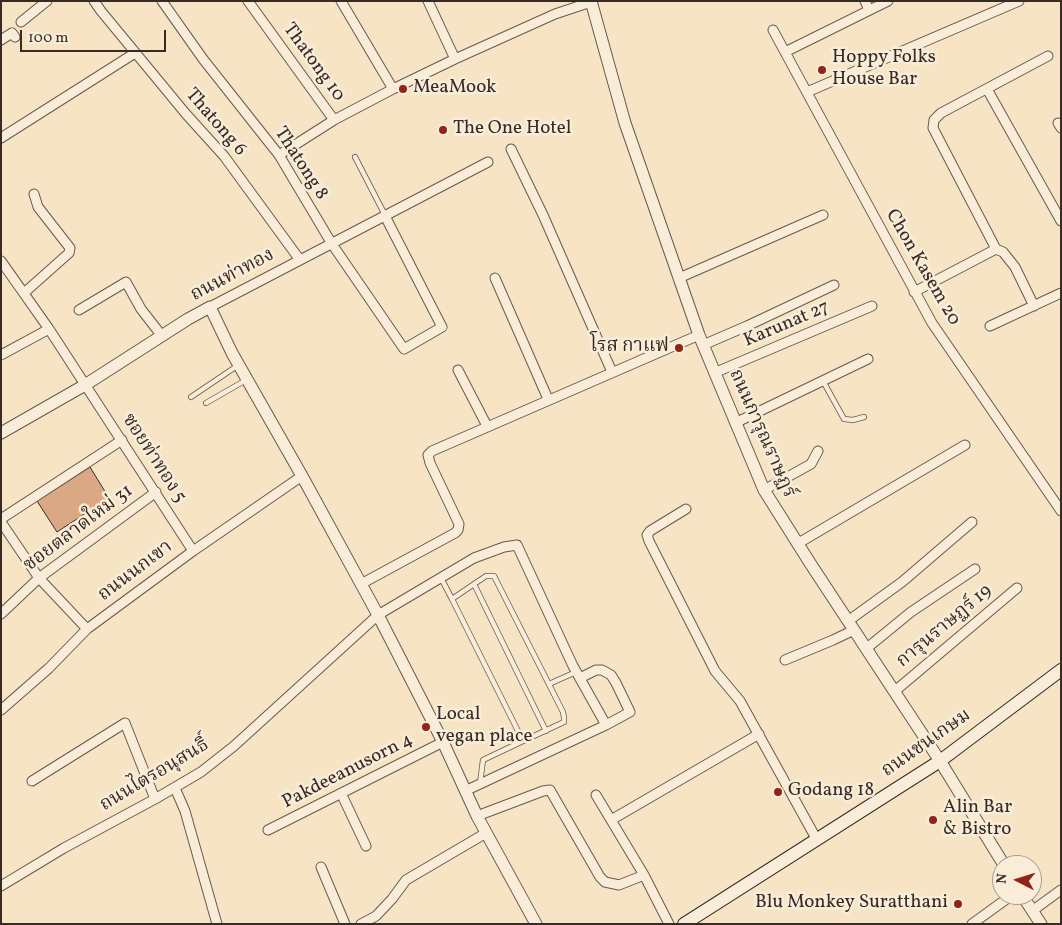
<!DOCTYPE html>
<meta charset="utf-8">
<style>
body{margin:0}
#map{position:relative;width:1062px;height:925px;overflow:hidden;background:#f6e4c5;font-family:Vollkorn,serif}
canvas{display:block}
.frame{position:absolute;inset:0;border:2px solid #372b25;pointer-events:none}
.north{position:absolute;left:992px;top:855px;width:50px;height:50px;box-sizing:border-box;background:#f9edd9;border:1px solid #ab9f91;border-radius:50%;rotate:275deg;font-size:14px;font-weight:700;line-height:20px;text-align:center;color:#372b25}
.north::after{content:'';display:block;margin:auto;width:18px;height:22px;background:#8f2418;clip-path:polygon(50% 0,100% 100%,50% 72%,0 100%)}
.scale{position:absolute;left:20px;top:30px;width:146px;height:22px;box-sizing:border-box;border:2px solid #372b25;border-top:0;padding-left:6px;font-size:15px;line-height:18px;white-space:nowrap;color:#372b25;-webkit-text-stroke:4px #f9edd9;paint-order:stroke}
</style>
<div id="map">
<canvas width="1062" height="925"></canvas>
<div class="frame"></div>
<div class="north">N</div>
<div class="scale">100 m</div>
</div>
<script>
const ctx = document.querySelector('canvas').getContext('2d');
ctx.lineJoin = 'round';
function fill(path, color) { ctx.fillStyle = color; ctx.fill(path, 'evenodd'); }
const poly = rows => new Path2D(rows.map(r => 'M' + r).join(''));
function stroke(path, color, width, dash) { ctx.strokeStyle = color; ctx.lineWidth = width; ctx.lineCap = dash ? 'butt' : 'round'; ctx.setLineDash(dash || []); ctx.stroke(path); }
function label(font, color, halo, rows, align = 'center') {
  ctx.font = font + ' Vollkorn,"Noto Serif Thai",serif'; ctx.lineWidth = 5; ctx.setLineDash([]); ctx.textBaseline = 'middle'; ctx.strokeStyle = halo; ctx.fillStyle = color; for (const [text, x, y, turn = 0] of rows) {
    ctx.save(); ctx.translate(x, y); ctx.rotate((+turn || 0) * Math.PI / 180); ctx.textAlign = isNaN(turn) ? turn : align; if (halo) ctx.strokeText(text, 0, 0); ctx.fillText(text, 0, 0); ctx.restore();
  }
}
const building = poly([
 [90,467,109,498,57,532,37,501,90,467]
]);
fill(building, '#daa885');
stroke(building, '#372b25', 1);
const service = poly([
 [355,157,385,215],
 [823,381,844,419,853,420,864,417],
 [191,397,237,366],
 [206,403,246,380],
 [441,578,452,599],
 [474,584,546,731],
 [549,684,576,672],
 [480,783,483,760,523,741,564,722,564,718,563,712,494,576,486,576,452,599,523,741]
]);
const minor = poly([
 [94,1,101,11,186,114,224,156,300,260],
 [162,1,203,59,279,155,332,244,404,349,442,327,385,216],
 [248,1,334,120],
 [341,1,393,89],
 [428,1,455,59],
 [865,1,869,10],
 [21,22,47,1],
 [773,30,932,323,1061,511],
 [1,40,12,33,15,37],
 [785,52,888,1],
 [987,89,1061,221],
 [807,92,1019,1],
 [1058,123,1061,128],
 [1,138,135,53],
 [511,149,543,215,612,372],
 [279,155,334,120,393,89,455,59,555,14,591,2],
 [996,249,1003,252,1015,267,1034,306],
 [1,261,49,329,193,551],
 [495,278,548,399],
 [679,278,823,215],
 [914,292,996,249,933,128,934,120,941,113,1048,56],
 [24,293,69,253,70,248,38,207,34,194],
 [210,307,488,162],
 [79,310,126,282,141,309,162,336],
 [990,326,1061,293],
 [703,345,747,326,834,285],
 [1,355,49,329],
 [458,370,487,426],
 [714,373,872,306],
 [735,423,868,359],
 [764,490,811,464,818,451],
 [686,509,650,531,647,535,649,541,715,671,740,701,817,840],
 [1,519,122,440],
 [1,522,39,578,87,629],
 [797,544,965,445],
 [361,584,455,533,458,530,459,524,430,463,428,455,432,451,699,335],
 [1,614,39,578,156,492],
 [848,621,902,582,972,522],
 [867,648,911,612,975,569],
 [785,660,833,640,854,630],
 [580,678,596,670,602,670,611,675,616,683,630,712,606,725],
 [895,691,1017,588],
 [1,710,49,668,87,629,193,551,302,476],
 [32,781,125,723,155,799],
 [175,788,185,811,217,924],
 [341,793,366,846],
 [596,795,644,875,669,924],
 [477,816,543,791,550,790,600,877,605,882,619,885,644,875],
 [611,820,759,734],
 [268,830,443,742],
 [321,867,345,924],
 [1,886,64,848,155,799,201,772,234,746,378,615,474,558,504,547,517,545,573,666,606,725,465,791],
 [1032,911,1061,890],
 [361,924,376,916,392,899,406,880,486,833],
 [972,924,1012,895]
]);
const tertiary = poly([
 [591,1,625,123,699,335,764,490,810,563,940,761,1004,865],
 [1,433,85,385,188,319,210,307,232,353,302,476,378,615,443,742,477,816,536,924],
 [1022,895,1041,924]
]);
const secondary = poly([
 [684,924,940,761,1061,670]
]);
stroke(service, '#67594d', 6);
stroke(minor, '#67594d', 11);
stroke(tertiary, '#67594d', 13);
stroke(secondary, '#372b25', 14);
stroke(service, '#f9edd9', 4.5);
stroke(minor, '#f9edd9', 9);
stroke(tertiary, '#f9edd9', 11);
stroke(secondary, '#f9edd9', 12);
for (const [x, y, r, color] of [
 [822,70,5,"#8f2418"],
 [403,89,5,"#8f2418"],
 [443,130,5,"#8f2418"],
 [679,348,5,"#8f2418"],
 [426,727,5,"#8f2418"],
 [778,792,5,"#8f2418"],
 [933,820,5,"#8f2418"],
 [958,904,5,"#8f2418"]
]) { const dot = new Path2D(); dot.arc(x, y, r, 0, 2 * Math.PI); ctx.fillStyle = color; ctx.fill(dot); stroke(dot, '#f9edd9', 2); }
label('19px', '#372b25', '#f9edd9', [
 ["Hoppy Folks",832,59],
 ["House Bar",832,81],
 ["MeaMook",413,89],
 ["The One Hotel",453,130],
 ["โรส กาแฟ",669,348,"right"],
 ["Local",436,716],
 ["vegan place",436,738],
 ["Godang 18",788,792],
 ["Alin Bar",943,809],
 ["& Bistro",943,831],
 ["Blu Monkey Suratthani",948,904,"right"]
], 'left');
label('19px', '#372b25', '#f9edd9', [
 ["Thatong 10",313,63,54],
 ["Thatong 6",215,123,49],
 ["Thatong 8",300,164,57],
 ["Chon Kasem 20",922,268,60],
 ["ถนนท่าทอง",233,276,-28],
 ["Karunat 27",787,325,-23],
 ["ถนนการุณราษฏร์",761,434,66],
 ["ซอยท่าทอง 5",153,459,57],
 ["ซอยตลาดใหม่ 31",79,529,-37],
 ["ถนนนกเขา",136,572,-37],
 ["การุนราษฏร์ 19",945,627,-40],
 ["ถนนชนเกษม",927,744,-35],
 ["Pakdeeanusorn 4",348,772,-27],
 ["ถนนไตรอนุสนธิ์",155,776,-31]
]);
</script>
